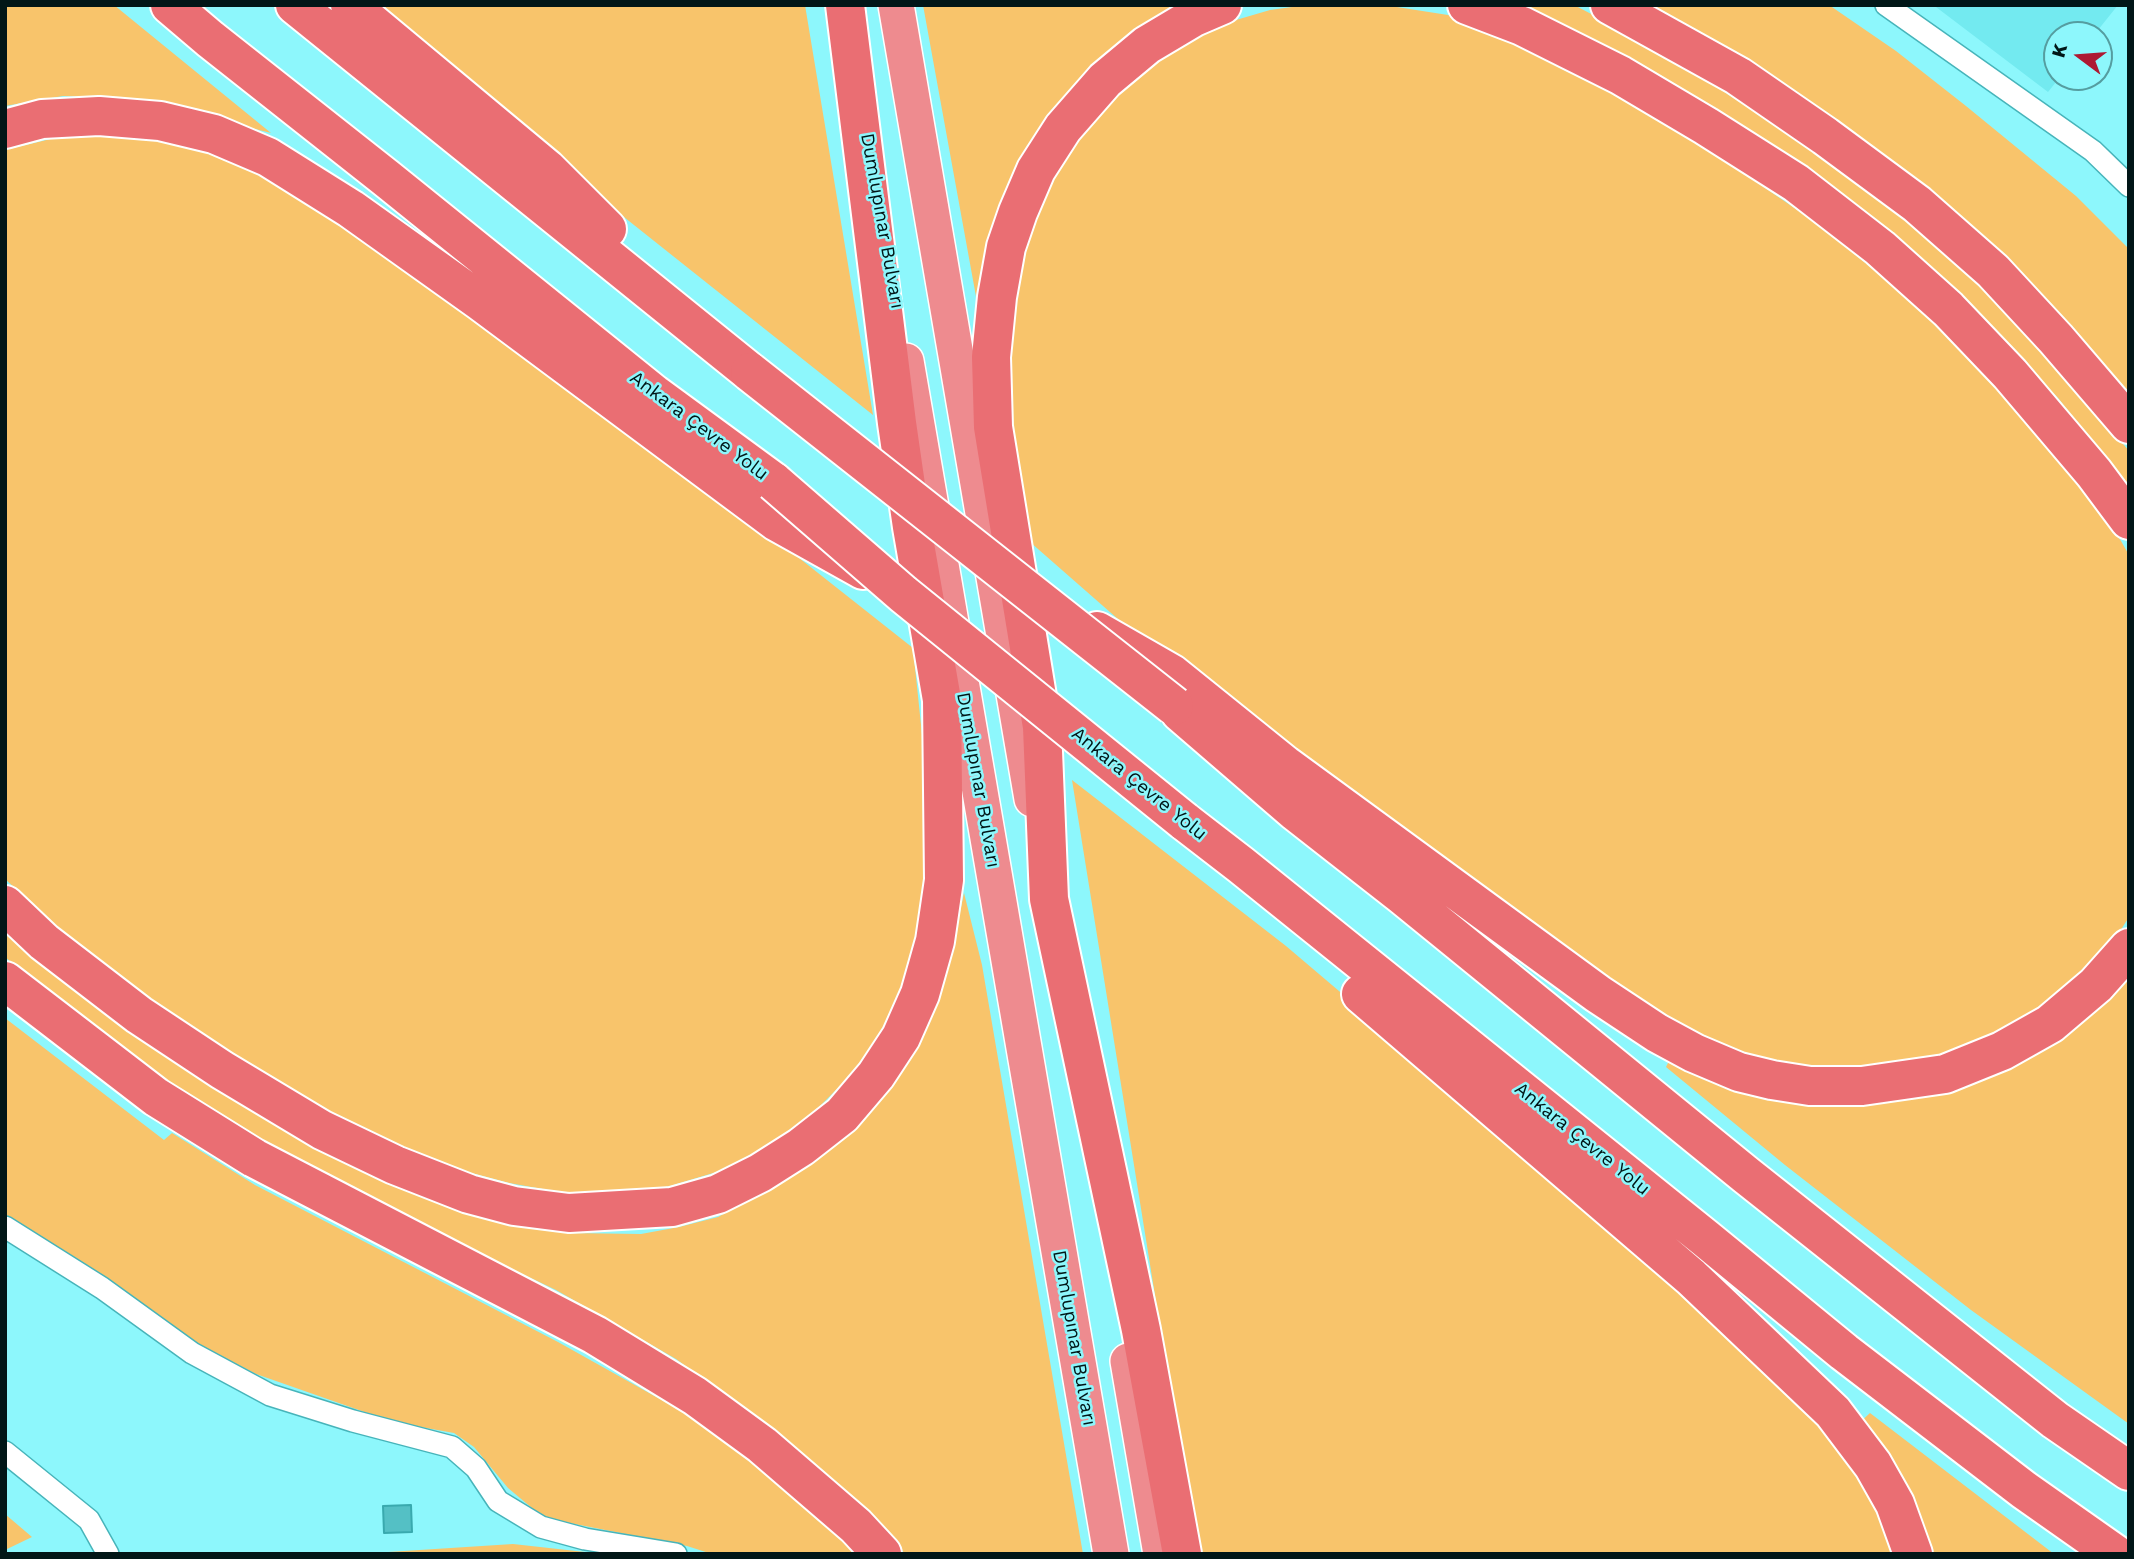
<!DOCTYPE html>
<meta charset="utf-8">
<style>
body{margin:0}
#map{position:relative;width:2134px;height:1559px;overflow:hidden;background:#8df7fc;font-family:"Work Sans",sans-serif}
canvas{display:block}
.frame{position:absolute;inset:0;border:7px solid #011617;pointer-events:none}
.north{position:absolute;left:2043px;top:21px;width:70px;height:70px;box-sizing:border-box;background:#8df7fc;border:2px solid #559da0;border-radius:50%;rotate:286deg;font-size:19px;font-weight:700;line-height:28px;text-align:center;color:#011617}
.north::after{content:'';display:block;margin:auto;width:24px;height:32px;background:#ad1932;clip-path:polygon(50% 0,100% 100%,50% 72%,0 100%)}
</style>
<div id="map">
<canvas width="2134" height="1559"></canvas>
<div class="frame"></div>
<div class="north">K</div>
</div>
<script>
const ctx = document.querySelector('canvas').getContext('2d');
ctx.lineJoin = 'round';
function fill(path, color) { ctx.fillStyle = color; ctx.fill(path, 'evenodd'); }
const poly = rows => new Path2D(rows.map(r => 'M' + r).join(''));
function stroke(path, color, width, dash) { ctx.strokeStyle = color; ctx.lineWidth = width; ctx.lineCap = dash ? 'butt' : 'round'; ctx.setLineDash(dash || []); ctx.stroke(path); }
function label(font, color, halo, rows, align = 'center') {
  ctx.font = font + ' "Work Sans",sans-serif'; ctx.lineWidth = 5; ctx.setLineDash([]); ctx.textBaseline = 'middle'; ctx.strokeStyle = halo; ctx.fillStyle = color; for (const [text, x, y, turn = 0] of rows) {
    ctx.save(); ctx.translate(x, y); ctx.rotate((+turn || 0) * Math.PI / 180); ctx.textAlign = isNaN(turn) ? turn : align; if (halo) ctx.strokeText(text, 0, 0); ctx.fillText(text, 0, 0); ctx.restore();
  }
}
fill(poly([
 [1937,5,2118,5,2094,35,2057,35,2057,77,2060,77,2048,92,1936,7]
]), '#73eaf0');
fill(poly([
 [5,5,114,5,271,133,176,109,115,98,63,96,5,106],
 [369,5,805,5,873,415,595,194],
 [923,5,1178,5,1156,16,1105,55,1057,107,981,324],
 [1307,5,1384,5,1448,15,1501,34,1558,67,1627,101,1695,140,1815,222,1906,296,2036,427,2121,541,2129,555,2129,917,2115,939,2073,984,2038,1012,1998,1036,1958,1051,1918,1061,1829,1073,1701,1045,1159,655,1022,535,1001,349,1020,252,1055,167,1122,86,1169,51,1219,25,1270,10],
 [1510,5,1574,5,1622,30,1706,80,1778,127,1882,199,1975,280,2071,381,2129,451,2129,488,2058,398,1990,328],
 [1647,5,1829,5,1896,51,1966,106,2076,196,2129,249,2129,395,2108,370,1999,257],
 [120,132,187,143,245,162,352,224,751,520,913,648,923,744,931,899,915,969,888,1028,856,1070,812,1114,765,1147,720,1171,670,1186,624,1195,565,1193,509,1183,445,1166,383,1140,324,1110,141,998,74,942,5,879,5,150,63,136],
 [1072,780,1286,946,1538,1160,1789,1381,1852,1458,1897,1554,1195,1554,1167,1370],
 [964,893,982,965,1083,1554,905,1554,888,1533,840,1487,790,1444,676,1359,556,1290,438,1234,298,1163,179,1096,73,1015,5,957,5,924,511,1225,567,1233,641,1234,679,1227,718,1217,784,1180,840,1140,878,1103,902,1069,938,1001,950,960],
 [2129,973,2129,1424,1971,1310,1785,1165,1666,1067,1670,1059,1844,1101],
 [5,1018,164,1140,172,1133,255,1185,558,1342,726,1436,828,1526,855,1554,712,1554,687,1546,544,1518,508,1488,474,1447,454,1433,393,1422,256,1374,171,1330,111,1286,5,1214],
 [1870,1413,2054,1554,1925,1554,1857,1425],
 [5,1514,32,1537,5,1550],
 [513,1544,603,1554,357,1554]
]), '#f8c46b');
const building = poly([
 [411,1505,412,1532,384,1533,383,1506,411,1505]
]);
fill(building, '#54c0c5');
stroke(building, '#39a9ae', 2);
const minor = poly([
 [1886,5,2093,151,2129,186],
 [5,1227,102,1288,192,1353,270,1395,353,1421,452,1447,476,1468,498,1501,541,1527,585,1539,676,1554],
 [5,1452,89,1520,108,1554]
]);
const trunk = poly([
 [896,5,1032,799],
 [906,361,1111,1554],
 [1128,1361,1161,1554]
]);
const motorway = poly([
 [170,5,210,39,386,178,654,394,774,482],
 [295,5,750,372],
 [350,5,547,169,607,229],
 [1467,5,1522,26,1620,75,1706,126,1796,183,1880,248,1948,309,2010,374,2094,473,2129,520],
 [1610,5,1738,76,1825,136,1917,204,1993,271,2056,339,2129,424],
 [5,129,42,119,99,116,160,121,214,134,268,157,351,209,480,301,777,522,863,570],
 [1097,631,1172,674,1285,765,1598,994,1657,1033,1694,1053,1739,1072,1772,1080,1810,1086,1862,1086,1945,1074,2002,1051,2050,1024,2096,985,2129,948],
 [1180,712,1296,812,1402,895,1746,1175,2055,1420,2129,1471],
 [1184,821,1241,865,1705,1238,1844,1352,2024,1490,2115,1554],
 [5,905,44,942,139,1015,222,1070,322,1130,395,1165,469,1194,514,1206,569,1213,672,1207,718,1194,760,1173,801,1147,842,1115,876,1075,901,1037,920,994,935,941,944,880,942,700,912,527,897,423,845,5],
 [5,981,156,1097,254,1158,595,1335,695,1396,762,1445,856,1526,882,1554],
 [1361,994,1691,1277,1833,1412,1873,1465,1895,1504,1913,1554],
 [1182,1554,1141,1330,1049,899,1042,727,993,427,991,357,997,297,1006,247,1018,212,1036,170,1063,128,1105,80,1147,45,1194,17,1222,5]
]);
stroke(minor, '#47b4ba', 24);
stroke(trunk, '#fff', 38);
stroke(motorway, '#fff', 42);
stroke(minor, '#fff', 21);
stroke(trunk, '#ee8b8f', 35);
stroke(motorway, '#ea6e73', 38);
const motorwayBridge = poly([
 [750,372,1174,706],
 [774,482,903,594,1184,821]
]);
stroke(motorwayBridge, '#fff', 42, []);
stroke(motorwayBridge, '#ea6e73', 38);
label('19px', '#011617', '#8df7fc', [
 ["Dumlupınar Bulvarı",882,221,80],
 ["Ankara Çevre Yolu",699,426,37],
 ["Dumlupınar Bulvarı",978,780,80],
 ["Ankara Çevre Yolu",1139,784,39],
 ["Ankara Çevre Yolu",1582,1139,39],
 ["Dumlupınar Bulvarı",1074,1338,80]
]);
</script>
